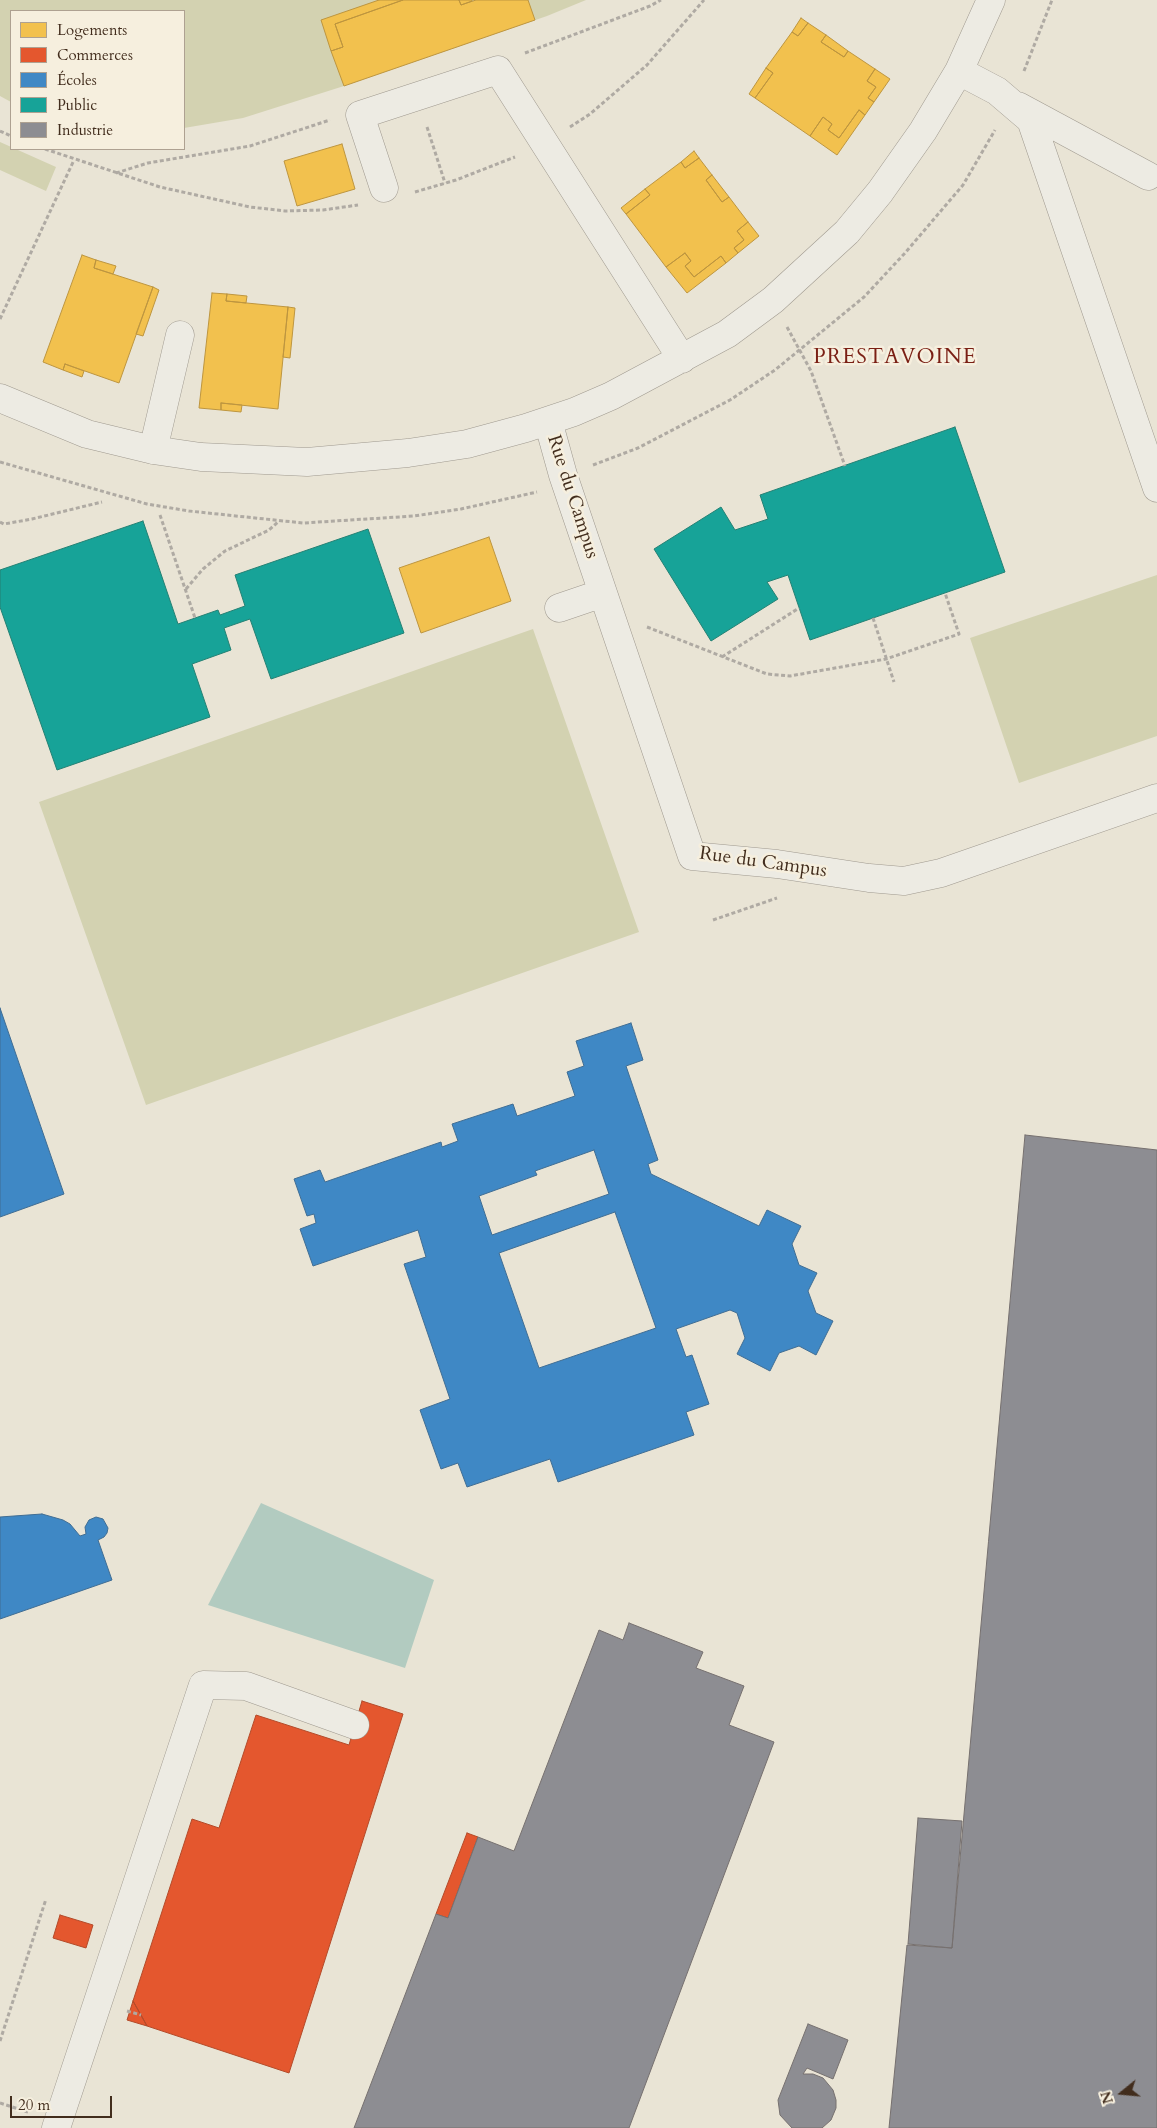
<!DOCTYPE html>
<meta charset="utf-8">
<style>
body{margin:0}
#map{position:relative;width:1157px;height:2128px;overflow:hidden;background:#e9e4d5;font-family:Cardo,serif}
canvas{display:block}
.legend{position:absolute;left:10px;top:10px;width:175px;height:140px;box-sizing:border-box;background:#f6efde;border:1px solid #aea191;margin:0;padding:6px 9px;list-style:none;font-size:15px;color:#422d1d}
.legend li{display:flex;align-items:center;gap:10px;height:25px}
.legend b{width:25px;border:1px solid #aea191}
.north{position:absolute;left:1097px;top:2068px;width:50px;height:50px;-webkit-text-stroke:4px #f6efde;paint-order:stroke;rotate:253deg;font-size:14px;font-weight:700;line-height:20px;text-align:center;color:#422d1d}
.north::after{content:'';display:block;margin:auto;width:18px;height:22px;background:#422d1d;clip-path:polygon(50% 0,100% 100%,50% 72%,0 100%)}
.scale{position:absolute;left:10px;top:2096px;width:102px;height:22px;box-sizing:border-box;border:2px solid #422d1d;border-top:0;padding-left:6px;font-size:15px;line-height:18px;white-space:nowrap;color:#422d1d;-webkit-text-stroke:4px #f6efde;paint-order:stroke}
</style>
<div id="map">
<canvas width="1157" height="2128"></canvas>
<ul class="legend">
<li><b style="height:14px;background:#f2c14e"></b>Logements</li>
<li><b style="height:14px;background:#e4572e"></b>Commerces</li>
<li><b style="height:14px;background:#3f88c5"></b>Écoles</li>
<li><b style="height:14px;background:#17a398"></b>Public</li>
<li><b style="height:14px;background:#8d8d92"></b>Industrie</li>
</ul>
<div class="north">N</div>
<div class="scale">20 m</div>
</div>
<script>
const ctx = document.querySelector('canvas').getContext('2d');
ctx.lineJoin = 'round';
function fill(path, color) { ctx.fillStyle = color; ctx.fill(path, 'evenodd'); }
const poly = rows => new Path2D(rows.map(r => 'M' + r).join(''));
function stroke(path, color, width, dash) { ctx.strokeStyle = color; ctx.lineWidth = width; ctx.lineCap = dash ? 'butt' : 'round'; ctx.setLineDash(dash || []); ctx.stroke(path); }
function label(font, color, halo, rows, align = 'center') {
  ctx.font = font + ' Cardo,serif'; ctx.lineWidth = 5; ctx.setLineDash([]); ctx.textBaseline = 'middle'; ctx.strokeStyle = halo; ctx.fillStyle = color; for (const [text, x, y, turn = 0] of rows) {
    ctx.save(); ctx.translate(x, y); ctx.rotate((+turn || 0) * Math.PI / 180); ctx.textAlign = isNaN(turn) ? turn : align; if (halo) ctx.strokeText(text, 0, 0); ctx.fillText(text, 0, 0); ctx.restore();
  }
}
fill(poly([
 [0,0,586,0,547,16,344,86,243,118,184,128,184,11,11,11,11,102,0,96],
 [0,142,56,167,46,191,0,170],
 [1157,575,1157,736,1019,783,970,638],
 [533,629,639,932,146,1105,39,802]
]), '#d3d2b1');
fill(poly([
 [261,1503,434,1580,405,1668,208,1605]
]), '#b2cbc0');
const homes = poly([
 [379,0,403,0,335,24,343,47,331,51,321,20,379,0],
 [403,0,459,0,461,5,476,0,528,0,535,20,344,86,331,51,343,47,335,24,403,0],
 [459,0,472,0,472,1,461,5,459,0],
 [801,18,808,23,798,36,792,32,801,18],
 [808,23,826,35,821,42,844,57,848,51,875,69,867,81,876,87,868,98,874,102,865,115,859,110,839,138,828,130,832,124,823,117,810,136,755,98,773,73,766,68,792,32,798,36,808,23],
 [826,35,848,51,844,57,821,42,826,35],
 [766,68,773,73,755,98,749,94,766,68],
 [875,69,890,79,874,102,868,98,876,87,867,81,875,69],
 [859,110,865,115,837,155,810,136,823,117,832,124,828,130,839,138,859,110],
 [342,144,355,189,297,206,284,161,342,144],
 [694,151,699,158,685,168,681,162,694,151],
 [699,158,712,175,706,180,722,202,729,197,748,222,737,231,744,240,734,248,738,253,726,263,721,256,694,277,685,266,691,261,685,253,666,267,626,214,650,195,645,189,681,162,685,168,699,158],
 [712,175,729,197,722,202,706,180,712,175],
 [645,189,650,195,626,214,621,208,645,189],
 [748,222,759,236,738,253,734,248,744,240,737,231,748,222],
 [685,253,691,261,685,266,694,277,721,256,726,263,687,293,666,267,685,253],
 [82,255,96,260,94,268,153,287,119,383,65,364,63,370,43,362,82,255],
 [96,260,116,266,113,274,94,268,96,260],
 [153,287,159,290,143,336,136,334,153,287],
 [212,293,227,294,226,301,288,307,278,409,221,403,221,410,199,408,212,293],
 [227,294,247,296,246,303,226,301,227,294],
 [288,307,295,308,290,358,283,357,288,307],
 [65,364,84,371,82,377,63,370,65,364],
 [221,403,242,405,241,412,221,410,221,403],
 [489,537,511,601,421,633,399,568,489,537]
]);
fill(homes, '#f2c14e');
stroke(homes, '#bd953f', 1);
const shops = poly([
 [362,1701,403,1714,289,2073,147,2026,133,2001,192,1819,219,1828,256,1715,349,1745,362,1701],
 [467,1833,478,1837,448,1918,436,1914,467,1833],
 [60,1915,93,1925,86,1948,53,1938,60,1915],
 [133,2001,141,2015,147,2026,127,2020,133,2001]
]);
fill(shops, '#e4572e');
stroke(shops, '#b34a29', 1);
const schools = poly([
 [0,1008,64,1194,0,1217,0,1008],
 [631,1023,643,1060,626,1066,658,1160,648,1164,651,1174,759,1226,767,1210,801,1226,792,1244,799,1265,817,1273,808,1291,816,1313,833,1321,816,1355,799,1346,779,1353,770,1371,737,1354,745,1338,737,1313,730,1310,676,1329,686,1357,692,1355,709,1404,686,1412,694,1435,558,1482,550,1459,467,1487,458,1463,441,1469,420,1410,450,1399,404,1264,426,1257,418,1230,313,1266,300,1229,316,1223,314,1214,307,1216,294,1179,320,1170,325,1182,441,1142,442,1147,458,1141,452,1124,513,1104,517,1116,575,1096,567,1072,584,1066,576,1041,631,1023],
 [594,1150,609,1194,492,1235,479,1196,537,1175,535,1171,594,1150],
 [615,1212,656,1328,539,1368,499,1253,615,1212],
 [42,1514,63,1520,70,1524,80,1536,86,1534,85,1527,89,1520,96,1517,103,1519,108,1528,107,1533,104,1537,98,1540,112,1580,0,1619,0,1517,42,1514]
]);
fill(schools, '#3f88c5');
stroke(schools, '#406d93', 1);
const public = poly([
 [955,427,1005,572,810,640,788,575,767,582,778,599,711,641,654,549,721,507,735,530,768,519,760,495,955,427],
 [143,521,178,624,218,610,220,615,245,606,235,575,368,529,404,633,271,679,250,619,224,628,231,650,192,664,210,717,57,770,0,607,0,570,143,521]
]);
fill(public, '#17a398');
stroke(public, '#248073', 1);
const industry = poly([
 [1025,1135,1157,1150,1157,2128,889,2128,907,1945,952,1948,1025,1135],
 [629,1623,703,1652,696,1668,744,1686,729,1725,774,1742,629,2128,354,2128,436,1914,448,1918,478,1837,514,1851,599,1630,623,1640,629,1623],
 [918,1818,962,1821,952,1948,908,1944,918,1818],
 [808,2024,848,2040,833,2079,807,2068,803,2074,813,2074,823,2078,833,2090,836,2100,836,2108,831,2120,822,2128,792,2128,780,2115,778,2100,808,2024]
]);
fill(industry, '#8d8d92');
stroke(industry, '#76706f', 1);
const minor = poly([
 [959,71,997,91,1031,120,1157,488],
 [1018,106,1148,176],
 [384,188,360,115,498,70,682,359],
 [0,398,87,434,153,450,201,457,307,462,408,453,467,444,526,428,574,412,611,396,727,334,773,300,847,232,880,192,923,131,959,71,991,0],
 [548,421,563,475,692,856,777,864,869,878,904,881,941,873,1157,798],
 [153,450,180,335],
 [559,608,603,593],
 [56,2128,203,1685,246,1686,355,1725]
]);
stroke(minor, '#9f998f', 29);
stroke(poly([
 [525,53,650,6,661,0],
 [1024,71,1052,0],
 [427,127,445,183],
 [570,127,590,114,647,65,704,0],
 [0,131,11,136],
 [45,149,160,187,250,207,285,211,323,210,358,205],
 [116,173,148,163,250,146,330,120],
 [415,192,456,180,515,157],
 [0,319,74,160],
 [787,327,811,371,845,466],
 [0,462,147,504,189,511,303,523,414,516,461,509,537,492],
 [593,465,638,448,730,400,775,370,864,297,905,253,963,185,995,130],
 [160,515,195,618],
 [0,522,4,524,32,519,102,502],
 [186,589,203,569,225,551,269,530,279,521],
 [873,618,894,682],
 [647,627,767,674,790,676,886,659,959,634,945,593],
 [722,657,799,608],
 [713,920,777,898],
 [127,2011,141,2015],
 [0,2041,46,1899],
 [0,2103,28,2112]
]), '#afaaa3', 3, [4, 2.5]);
stroke(minor, '#edebe3', 28);
label('19px', '#422d1d', '#f6efde', [
 ["Rue du Campus",572,497,72],
 ["Rue du Campus",763,863,8]
]);
ctx.letterSpacing = '1px';
label('21px', '#7a1f14', '#f6efde', [
 ["PRESTAVOINE",895,358]
]);
ctx.letterSpacing = '0px';
</script>
